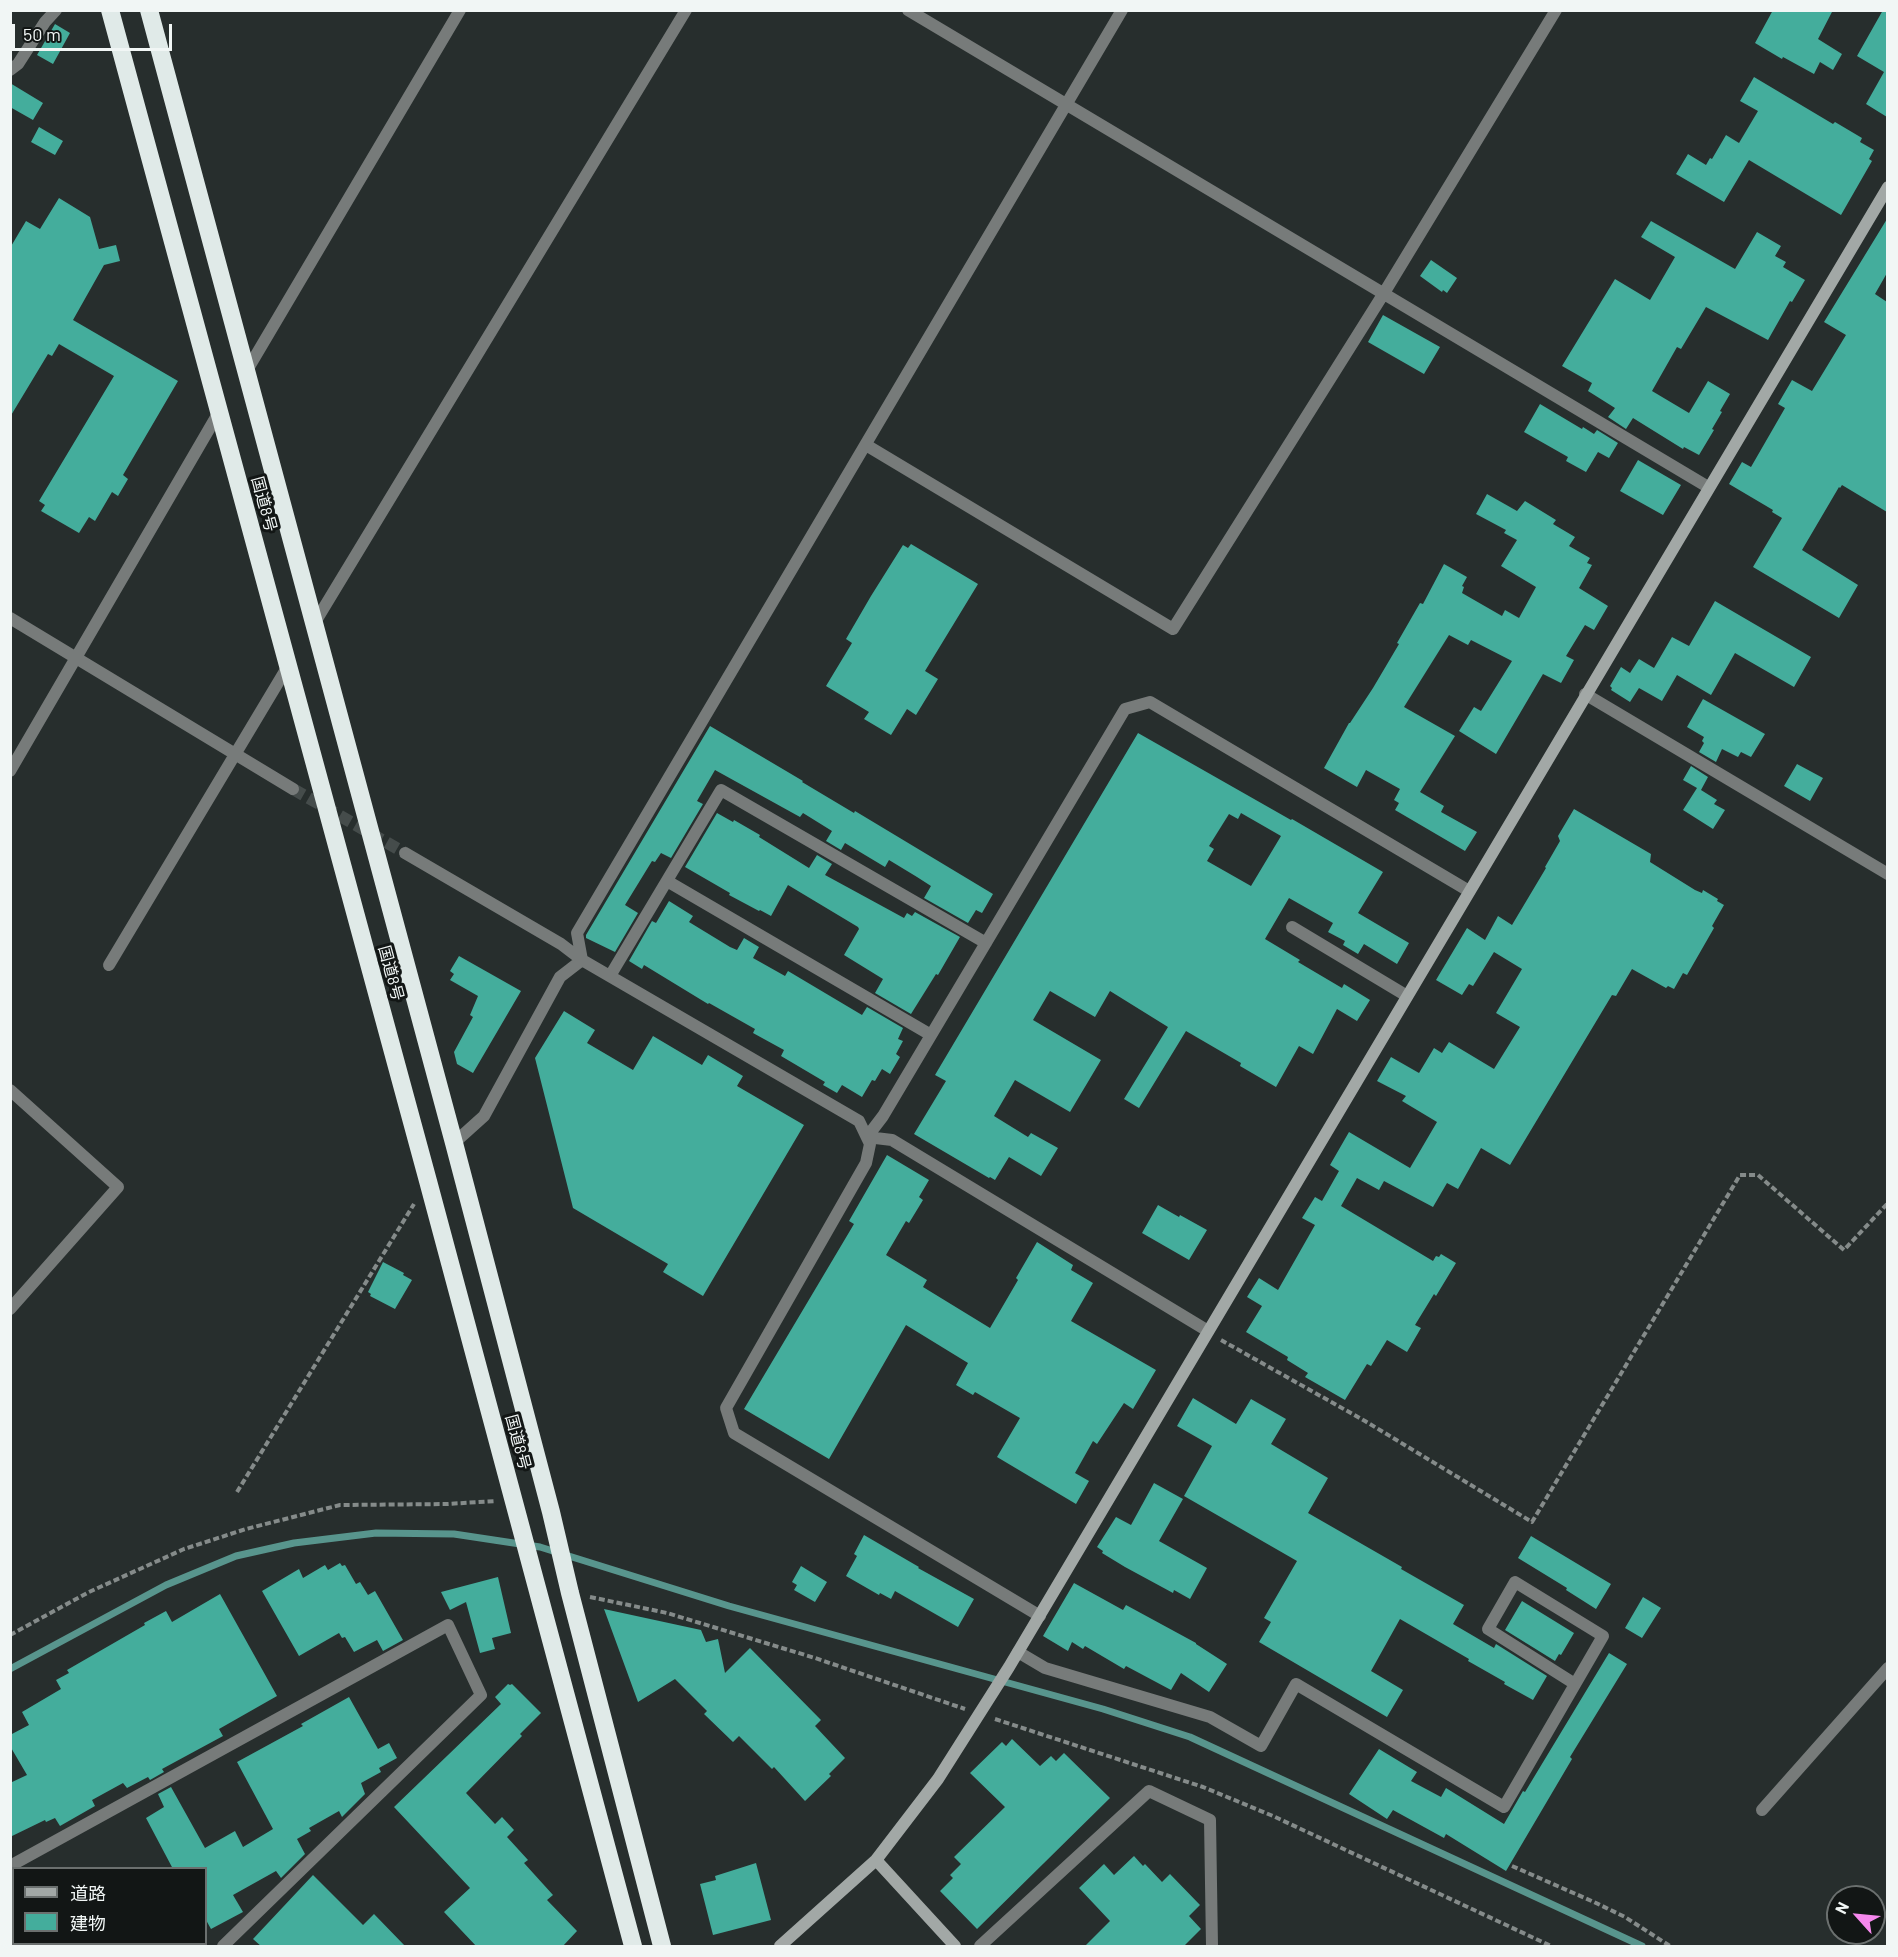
<!DOCTYPE html>
<meta charset="utf-8">
<style>
body{margin:0}
#map{position:relative;width:1898px;height:1957px;overflow:hidden;background:#272e2d;font-family:Barlow,"Noto Sans JP",sans-serif}
canvas{display:block}
.frame{position:absolute;inset:0;border:12px solid #f1f6f5;pointer-events:none}
.legend{position:absolute;left:12px;top:1867px;width:195px;height:78px;box-sizing:border-box;background:#121615;border:2px solid #6b706f;margin:0;padding:8px 10px;list-style:none;font-size:18px;color:#f1f6f5}
.legend li{display:flex;align-items:center;gap:12px;height:30px}
.legend b{width:30px;border:2px solid #6b706f}
.north{position:absolute;left:1826px;top:1885px;width:60px;height:60px;box-sizing:border-box;background:#121615;border:2px solid #6b706f;border-radius:50%;rotate:297deg;font-size:16px;font-weight:700;line-height:24px;text-align:center;color:#f1f6f5}
.north::after{content:'';display:block;margin:auto;width:21px;height:27px;background:#f688ed;clip-path:polygon(50% 0,100% 100%,50% 72%,0 100%)}
.scale{position:absolute;left:12px;top:24px;width:160px;height:27px;box-sizing:border-box;border:3px solid #f1f6f5;border-top:0;padding-left:8px;font-size:18px;line-height:21px;white-space:nowrap;color:#f1f6f5;-webkit-text-stroke:4px #121615;paint-order:stroke}
</style>
<div id="map">
<canvas width="1898" height="1957"></canvas>
<div class="frame"></div>
<ul class="legend">
<li><b style="height:8px;background:#a2a8a6"></b>道路</li>
<li><b style="height:16px;background:#44ad9c"></b>建物</li>
</ul>
<div class="north">N</div>
<div class="scale">50 m</div>
</div>
<script>
const ctx = document.querySelector('canvas').getContext('2d');
ctx.lineJoin = 'round';
const poly = rows => new Path2D(rows.map(r => 'M' + r).join(''));
function stroke(path, color, width, dash) { ctx.strokeStyle = color; ctx.lineWidth = width; ctx.lineCap = dash ? 'butt' : 'round'; ctx.setLineDash(dash || []); ctx.stroke(path); }
function fill(path, color) { ctx.fillStyle = color; ctx.fill(path, 'evenodd'); }
function label(font, color, halo, rows, align = 'center') {
  ctx.font = font + ' Barlow,"Noto Sans JP",sans-serif'; ctx.lineWidth = 6; ctx.setLineDash([]); ctx.textBaseline = 'middle'; ctx.strokeStyle = halo; ctx.fillStyle = color; for (const [text, x, y, turn = 0] of rows) {
    ctx.save(); ctx.translate(x, y); ctx.rotate((+turn || 0) * Math.PI / 180); ctx.textAlign = isNaN(turn) ? turn : align; if (halo) ctx.strokeText(text, 0, 0); ctx.fillText(text, 0, 0); ctx.restore();
  }
}
stroke(poly([
 [10,1669,166,1585,236,1556,294,1543,376,1533,454,1534,540,1547,729,1606,1103,1709,1190,1737,1642,1946]
]), '#58958d', 7);
fill(poly([
 [1773,10,1833,10,1818,39,1842,54,1833,70,1820,62,1814,74,1783,57,1782,59,1755,43],
 [1883,10,1887,10,1887,117,1866,104,1884,72,1857,56],
 [55,24,70,33,53,64,37,55],
 [1754,77,1833,124,1835,122,1862,138,1860,142,1874,150,1869,159,1872,161,1841,215,1749,160,1724,202,1676,174,1688,154,1706,165,1710,158,1712,159,1726,135,1739,143,1758,111,1740,101],
 [10,83,43,103,33,120,10,107],
 [39,127,63,141,55,155,31,142],
 [59,198,90,217,99,249,116,245,120,261,104,265,73,320,178,381,123,475,128,479,118,496,112,492,95,521,89,517,79,533,41,511,45,505,39,501,114,376,59,344,52,356,48,354,10,417,10,248,26,221,40,229],
 [1887,219,1887,273,1875,294,1887,302,1887,512,1842,485,1840,488,1839,487,1802,550,1858,585,1839,618,1753,567,1782,518,1772,512,1773,510,1729,484,1742,462,1751,467,1785,408,1778,404,1792,380,1812,391,1846,335,1824,322],
 [1651,221,1735,269,1757,232,1781,246,1775,256,1786,262,1783,267,1805,280,1792,302,1790,301,1768,340,1706,307,1681,349,1677,347,1652,391,1689,413,1708,381,1730,394,1720,411,1722,412,1712,429,1714,430,1699,455,1684,447,1683,449,1633,418,1626,429,1608,417,1615,408,1588,391,1592,383,1562,366,1615,279,1650,300,1675,257,1641,237],
 [1431,260,1457,278,1447,293,1443,290,1442,292,1420,276],
 [1383,315,1440,347,1424,374,1368,342],
 [1540,404,1582,429,1583,427,1594,434,1597,430,1618,443,1609,458,1598,452,1586,472,1566,461,1568,457,1524,432],
 [1638,460,1681,485,1663,515,1620,491],
 [1487,494,1517,511,1525,501,1556,520,1553,524,1575,537,1569,546,1590,558,1587,563,1592,565,1579,588,1608,606,1594,630,1585,625,1566,656,1574,660,1561,683,1543,674,1496,754,1459,731,1474,707,1481,711,1512,661,1471,640,1468,645,1449,635,1404,707,1455,736,1420,792,1444,806,1441,812,1477,832,1465,851,1395,810,1399,803,1394,800,1400,789,1366,770,1357,787,1324,768,1349,723,1350,723,1373,688,1399,644,1397,643,1420,603,1423,604,1444,564,1467,577,1462,586,1464,587,1462,593,1502,616,1505,610,1519,618,1536,587,1501,566,1517,540,1504,533,1506,530,1476,514],
 [911,544,978,584,925,671,938,679,916,715,907,709,891,735,864,719,869,712,826,686,852,643,846,639,871,596,903,545,908,548],
 [1715,601,1811,657,1794,687,1735,653,1711,695,1677,675,1662,701,1639,688,1630,702,1611,690,1612,688,1610,686,1621,667,1630,673,1639,659,1654,668,1672,637,1689,646],
 [1703,699,1765,734,1751,757,1741,752,1738,757,1722,749,1716,762,1699,752,1704,743,1702,741,1704,737,1687,727],
 [710,726,803,781,802,782,854,813,855,811,993,894,982,913,976,910,968,923,924,898,931,886,917,877,889,860,885,867,845,843,841,850,826,841,832,831,803,813,800,817,715,770,697,801,703,804,671,858,661,853,655,862,652,861,625,905,638,913,615,952,586,938,586,935],
 [1138,733,1291,820,1292,819,1383,872,1358,913,1409,943,1397,964,1364,944,1358,954,1343,945,1345,941,1328,932,1333,923,1289,898,1265,939,1300,960,1298,962,1342,988,1344,984,1370,1000,1357,1021,1337,1009,1313,1054,1299,1046,1276,1087,1240,1066,1241,1063,1186,1031,1139,1108,1124,1099,1168,1027,1110,991,1095,1017,1050,991,1033,1020,1101,1060,1070,1112,1015,1080,994,1116,1028,1137,1031,1133,1058,1148,1041,1176,1009,1157,995,1180,990,1177,989,1178,914,1134,946,1081,935,1075],
 [1241,813,1281,836,1251,886,1207,861,1214,849,1209,846,1229,814,1238,819],
 [1797,764,1823,778,1810,801,1784,786],
 [1691,766,1708,777,1701,790,1717,800,1714,804,1725,810,1713,829,1683,810,1697,788,1683,780],
 [1574,809,1651,854,1650,862,1695,890,1702,893,1703,890,1718,899,1717,901,1724,905,1712,926,1714,928,1687,975,1683,973,1674,989,1668,986,1666,988,1632,969,1616,996,1612,995,1510,1165,1481,1148,1458,1189,1447,1183,1433,1207,1384,1181,1379,1190,1357,1178,1341,1206,1433,1261,1436,1256,1439,1257,1441,1254,1456,1263,1436,1296,1434,1294,1415,1325,1421,1328,1407,1352,1387,1340,1371,1366,1367,1364,1345,1400,1305,1377,1308,1373,1287,1360,1288,1357,1246,1332,1262,1306,1247,1297,1259,1278,1278,1290,1315,1225,1302,1218,1315,1197,1322,1201,1339,1171,1330,1165,1349,1132,1410,1168,1437,1122,1402,1101,1406,1096,1377,1081,1391,1057,1419,1073,1434,1048,1442,1053,1449,1042,1494,1069,1520,1027,1496,1013,1522,969,1494,952,1473,986,1469,984,1462,995,1436,980,1467,928,1485,940,1498,916,1512,925,1546,868,1545,867,1560,841,1558,836],
 [717,813,733,822,734,820,760,835,759,837,809,868,817,855,832,864,825,875,904,918,907,913,912,916,915,912,960,937,938,975,936,974,911,1014,875,993,883,979,844,955,859,929,858,927,788,885,771,916,760,910,759,911,729,895,730,893,685,867],
 [669,901,693,916,689,922,730,947,737,950,744,938,759,947,753,958,785,976,788,971,862,1015,867,1007,903,1028,898,1039,903,1041,896,1054,900,1057,890,1074,882,1069,875,1081,872,1080,862,1097,842,1085,837,1093,823,1085,825,1082,781,1056,784,1050,753,1033,755,1029,709,1003,708,1004,644,965,642,969,629,961,652,921,656,923],
 [459,956,521,991,473,1073,457,1064,454,1052,473,1017,470,1015,478,996,450,980,454,974,450,971],
 [564,1011,595,1030,587,1043,633,1070,653,1036,702,1065,708,1055,743,1076,737,1086,804,1125,703,1296,663,1272,668,1264,573,1208,535,1058],
 [887,1155,929,1180,919,1197,923,1200,909,1223,906,1221,886,1255,927,1280,923,1287,990,1328,1018,1280,1016,1278,1037,1242,1073,1265,1071,1270,1093,1283,1071,1321,1156,1370,1133,1409,1124,1403,1097,1444,1093,1441,1075,1473,1089,1481,1076,1504,997,1457,1020,1418,975,1392,973,1395,956,1385,968,1363,906,1325,829,1459,744,1409,854,1224,849,1221],
 [1158,1205,1179,1217,1180,1215,1207,1230,1189,1260,1142,1233],
 [383,1262,404,1273,403,1275,412,1280,395,1309,370,1296,371,1294,368,1292],
 [1193,1398,1236,1424,1251,1399,1286,1419,1271,1444,1328,1478,1308,1513,1402,1567,1401,1569,1464,1605,1453,1624,1494,1648,1496,1644,1547,1676,1533,1700,1504,1684,1505,1682,1468,1661,1469,1659,1400,1619,1371,1671,1403,1690,1387,1717,1259,1642,1271,1622,1264,1618,1297,1561,1184,1496,1212,1446,1177,1426],
 [1154,1483,1183,1499,1159,1541,1207,1568,1190,1599,1174,1590,1173,1593,1125,1567,1102,1553,1103,1551,1097,1547,1116,1517,1131,1525],
 [864,1535,919,1567,918,1568,974,1599,958,1627,895,1591,891,1599,880,1593,879,1595,846,1576,857,1556,854,1554],
 [1531,1536,1611,1584,1596,1609,1566,1590,1567,1588,1518,1558],
 [340,1563,342,1566,345,1565,356,1584,360,1582,368,1595,375,1591,403,1640,383,1651,377,1640,354,1652,345,1637,342,1638,339,1633,299,1656,262,1591,299,1569,303,1578,325,1565,328,1570],
 [801,1566,827,1582,815,1602,794,1590,797,1585,792,1582],
 [498,1577,511,1633,492,1638,495,1649,480,1653,466,1602,450,1610,441,1592],
 [1074,1583,1123,1610,1126,1605,1196,1643,1196,1644,1227,1664,1209,1692,1181,1673,1171,1690,1126,1666,1124,1669,1085,1646,1083,1649,1072,1642,1068,1651,1043,1636],
 [220,1594,277,1696,219,1729,223,1736,162,1769,164,1772,150,1780,148,1777,127,1788,123,1783,92,1800,95,1806,60,1826,55,1818,46,1822,45,1820,10,1837,10,1783,27,1775,10,1746,10,1735,29,1725,22,1712,61,1689,56,1680,69,1673,67,1670,145,1625,144,1623,166,1611,172,1622],
 [1643,1597,1661,1608,1642,1638,1625,1628],
 [1522,1601,1574,1633,1561,1655,1559,1654,1555,1661,1505,1630],
 [604,1609,701,1630,706,1642,718,1639,725,1673,750,1648,821,1720,815,1726,845,1758,829,1774,831,1776,805,1801,774,1767,772,1769,739,1736,733,1742,704,1714,707,1711,675,1679,638,1702],
 [1609,1653,1627,1664,1570,1757,1572,1759,1506,1871,1446,1834,1444,1838,1393,1810,1387,1819,1349,1794,1379,1749,1417,1772,1411,1781,1441,1797,1446,1788,1504,1824,1523,1791,1525,1792],
 [508,1684,510,1685,512,1684,541,1713,520,1734,522,1736,466,1793,495,1824,502,1817,514,1830,507,1837,528,1860,524,1863,553,1895,547,1900,577,1931,562,1947,477,1947,444,1912,470,1888,394,1807,501,1704,495,1697],
 [349,1697,378,1749,389,1743,397,1758,379,1768,381,1772,361,1783,365,1794,342,1817,339,1811,309,1828,311,1831,297,1839,305,1854,281,1878,276,1871,233,1895,243,1912,211,1929,206,1920,206,1869,173,1869,146,1818,164,1807,158,1794,171,1787,205,1848,235,1831,243,1847,273,1829,237,1762,303,1726,301,1724],
 [1012,1739,1040,1766,1051,1756,1056,1761,1064,1753,1110,1798,977,1929,940,1891,953,1878,950,1875,961,1864,954,1857,1005,1807,970,1773,1002,1742,1006,1746],
 [1134,1856,1143,1866,1145,1864,1162,1882,1170,1874,1200,1905,1189,1916,1201,1929,1183,1947,1084,1947,1110,1921,1079,1888,1104,1864,1114,1875],
 [756,1863,771,1920,713,1935,700,1884,716,1880,715,1876],
 [313,1875,363,1925,374,1914,406,1947,262,1947,253,1939]
]), '#44ad9c');
stroke(poly([
 [293,789,405,853]
]), '#454c4b', 12, [12, 6]);
stroke(poly([
 [1221,1340,1365,1421,1532,1522,1740,1175,1758,1175,1844,1250,1888,1203],
 [237,1492,414,1204],
 [590,1597,667,1613,815,1658,965,1709],
 [10,1635,89,1592,184,1549,246,1529,340,1505,447,1504,496,1501],
 [995,1719,1203,1787,1273,1816,1551,1946],
 [1512,1866,1594,1902,1625,1917,1670,1946]
]), '#858b8a', 4, [6, 3]);
stroke(poly([
 [908,10,1708,487],
 [10,70,18,64,45,22,56,10],
 [246,372,460,10],
 [866,445,1173,629,1384,293,1556,10],
 [10,618,293,789],
 [314,624,686,10],
 [1585,694,1888,874],
 [10,771,219,412],
 [405,853,561,944,582,960],
 [667,881,931,1035],
 [1292,927,1407,996],
 [582,960,577,933,1122,10],
 [109,965,288,666],
 [610,976,721,790,986,943],
 [10,1090,118,1187,10,1309],
 [867,1137,883,1116,1125,709,1150,702,1469,891],
 [867,1137,892,1140,1208,1331],
 [454,1143,484,1116,560,977,582,960,859,1121,870,1144,866,1163,726,1408,734,1433,1040,1616],
 [1018,1652,1045,1668,1210,1717,1261,1746,1296,1684,1504,1807,1603,1636,1515,1582,1488,1629,1575,1684],
 [1762,1810,1888,1668],
 [10,1866,448,1625,481,1695,223,1946],
 [980,1946,1149,1791,1210,1820,1212,1946]
]), '#777b7a', 12);
stroke(poly([
 [876,1860,955,1946],
 [780,1946,876,1860,938,1779,1009,1667,1888,187]
]), '#a2a8a6', 12);
stroke(poly([
 [110,10,428,1181,633,1946],
 [149,10,454,1143,551,1512,570,1593,662,1946]
]), '#e0eae8', 18);
label('16px', '#f1f6f5', '#121615', [
 ["国道8号",264,504,75],
 ["国道8号",391,973,75],
 ["国道8号",518,1442,75]
]);
</script>
